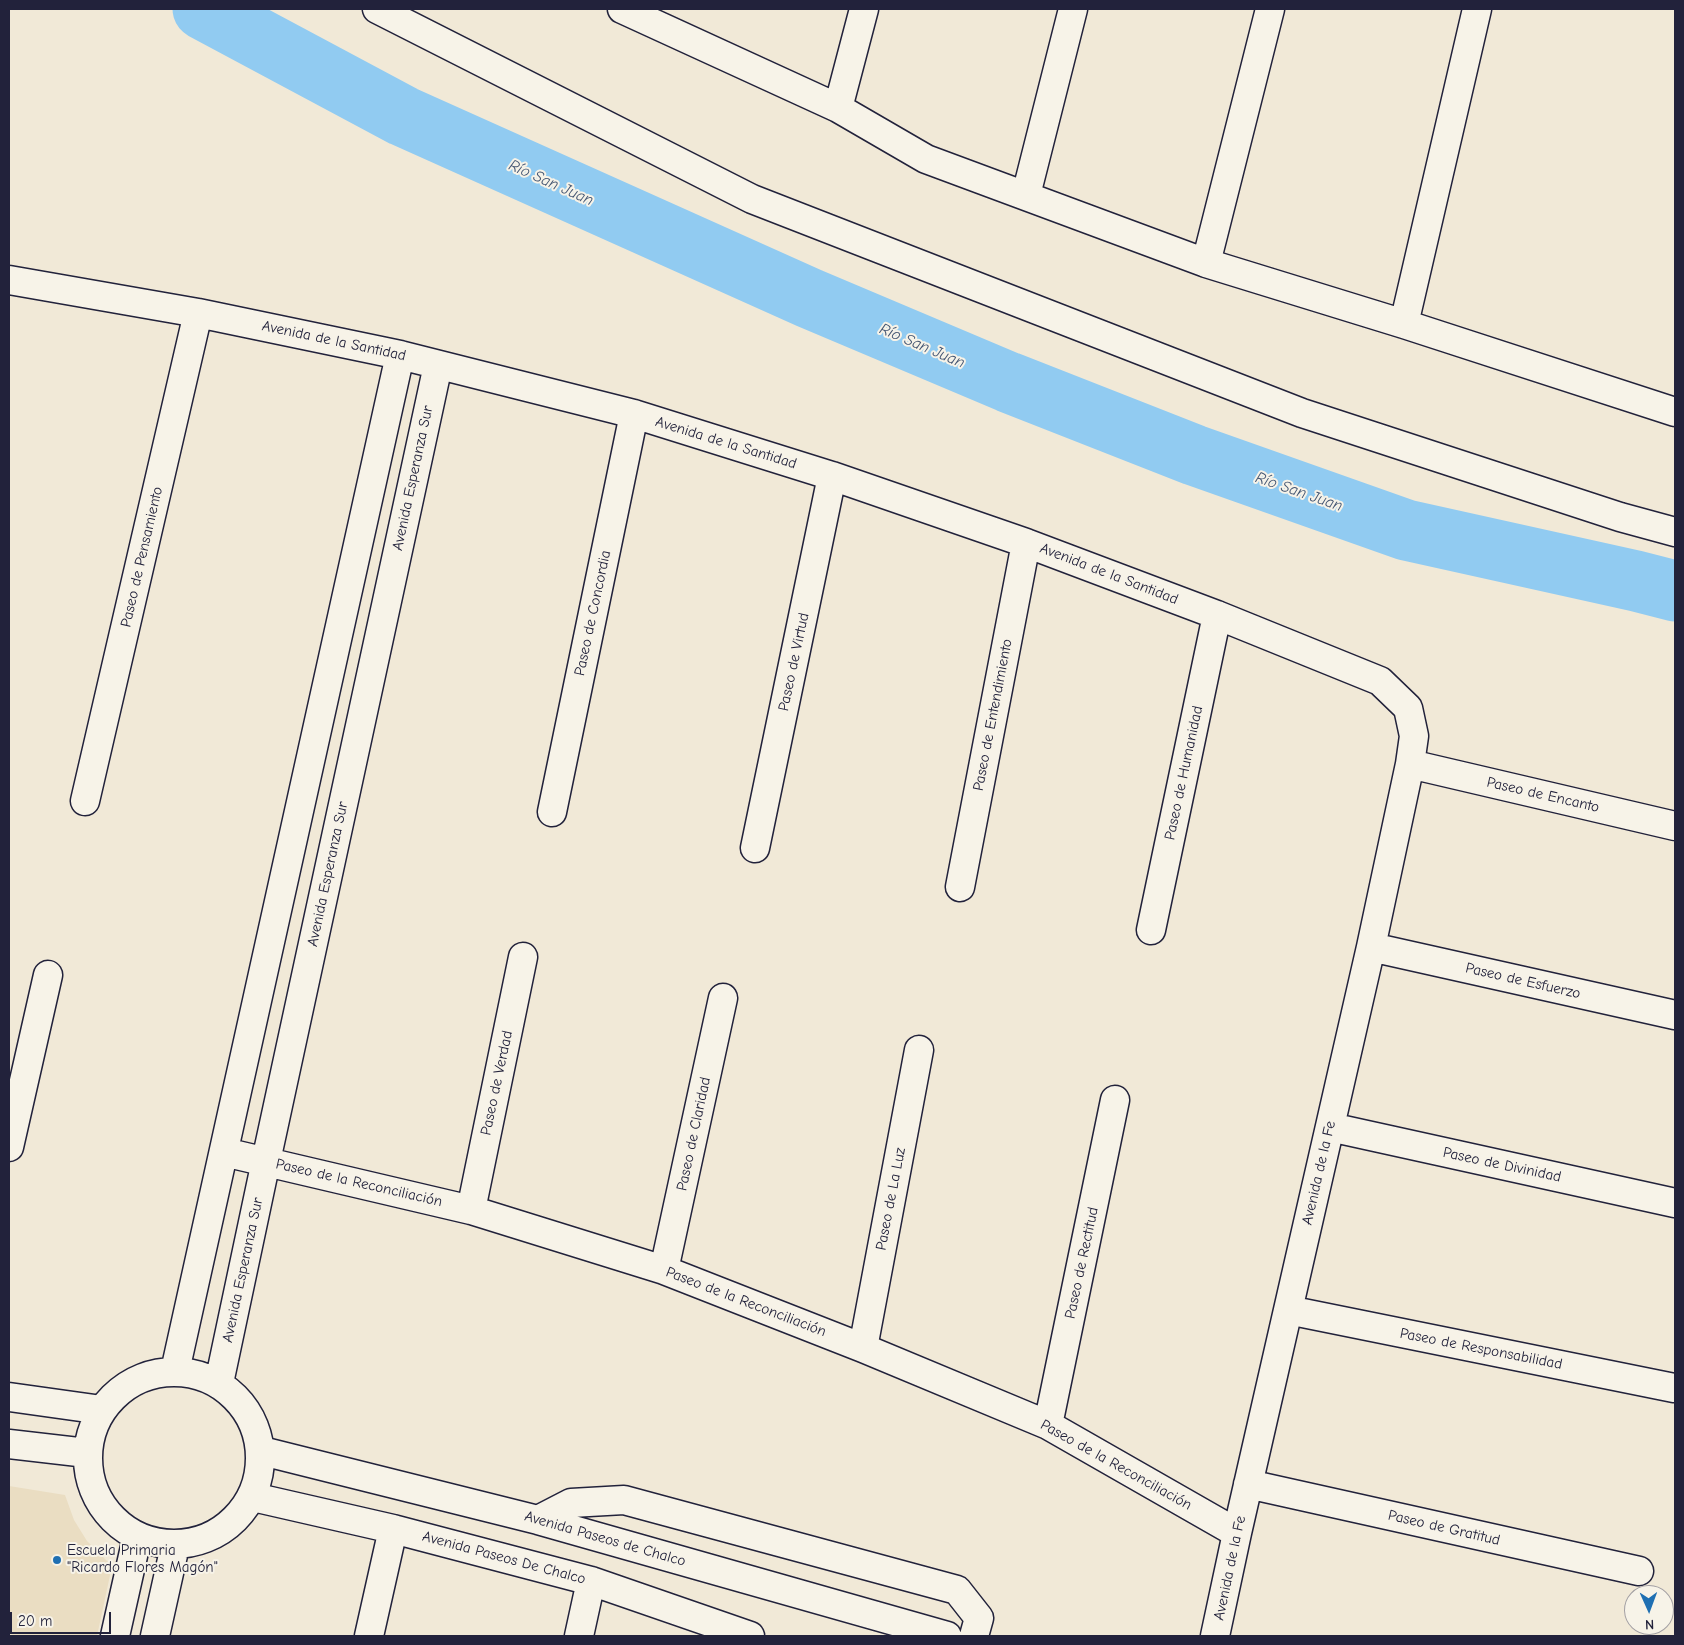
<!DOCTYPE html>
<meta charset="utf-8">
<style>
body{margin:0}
#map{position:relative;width:1684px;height:1645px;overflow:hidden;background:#f1e9d7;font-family:"Comic Neue",sans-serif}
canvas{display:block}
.frame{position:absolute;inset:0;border:10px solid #22223b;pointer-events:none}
.north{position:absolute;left:1624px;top:1585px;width:50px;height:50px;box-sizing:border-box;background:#f7f3e8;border:1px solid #a29fa3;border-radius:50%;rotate:178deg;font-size:14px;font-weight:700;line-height:20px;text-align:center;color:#22223b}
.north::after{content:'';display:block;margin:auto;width:18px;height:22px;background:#1f6fb2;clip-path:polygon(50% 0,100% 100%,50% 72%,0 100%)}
.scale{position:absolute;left:10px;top:1612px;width:101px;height:22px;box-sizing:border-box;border:2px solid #22223b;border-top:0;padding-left:6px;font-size:15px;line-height:18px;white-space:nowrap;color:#22223b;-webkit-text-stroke:4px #f7f3e8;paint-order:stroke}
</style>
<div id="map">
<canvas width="1684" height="1645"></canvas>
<div class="frame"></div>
<div class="north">N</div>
<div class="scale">20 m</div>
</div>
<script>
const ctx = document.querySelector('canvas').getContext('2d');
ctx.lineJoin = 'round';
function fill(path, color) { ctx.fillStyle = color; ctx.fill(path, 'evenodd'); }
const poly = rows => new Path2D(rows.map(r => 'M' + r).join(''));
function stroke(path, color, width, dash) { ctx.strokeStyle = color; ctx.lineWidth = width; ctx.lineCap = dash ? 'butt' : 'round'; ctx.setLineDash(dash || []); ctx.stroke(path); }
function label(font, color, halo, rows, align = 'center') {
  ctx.font = font + ' "Comic Neue",sans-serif'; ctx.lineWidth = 4; ctx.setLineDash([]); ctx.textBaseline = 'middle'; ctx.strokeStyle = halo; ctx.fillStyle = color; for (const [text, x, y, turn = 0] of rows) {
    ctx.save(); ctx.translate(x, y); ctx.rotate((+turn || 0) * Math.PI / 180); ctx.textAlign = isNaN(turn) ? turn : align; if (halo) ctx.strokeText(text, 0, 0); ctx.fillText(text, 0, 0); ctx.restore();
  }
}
fill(poly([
 [9,1486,65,1495,74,1520,87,1541,112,1566,97,1636,9,1636]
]), '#eaddc2');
stroke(poly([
 [203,9,403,116,809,298,1008,382,1194,455,1406,530,1636,581,1675,591]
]), '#91cbf1', 61);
const minor = poly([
 [377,9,752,199,1302,413,1620,517,1675,532],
 [622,9,838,108,926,159,1206,263,1404,324,1675,412],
 [838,108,864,9],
 [1026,195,1073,9],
 [1206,263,1270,9],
 [9,280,198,313,400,355,634,414,832,476,1026,543,1217,615,1380,681,1408,708,1414,736,1410,764,1371,947,1237,1533,1215,1636],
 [1404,324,1477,9],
 [1410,764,1675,826],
 [85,801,198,313],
 [552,812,634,414],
 [755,848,832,476],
 [960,887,1026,543],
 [1151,930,1217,615],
 [1371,947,1675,1015],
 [1330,1127,1675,1203],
 [9,1147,48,975],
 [224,1152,471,1210,664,1270,863,1348,1048,1425,1237,1533],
 [471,1210,523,957],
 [664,1270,723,998],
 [1288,1310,1674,1388],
 [863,1348,919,1050],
 [175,1371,400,355],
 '88 1458a86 86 0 1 1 172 0a86 86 0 1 1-172 0Z',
 [219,1383,266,1161,438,365],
 [9,1397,102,1410],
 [1048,1425,1115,1100],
 [9,1444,87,1453],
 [262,1451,538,1520,947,1636],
 [1248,1484,1639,1571],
 [253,1497,393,1529,591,1581,750,1636],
 [538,1520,571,1503,624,1500,957,1590,979,1618,974,1636],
 [115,1636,137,1538],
 [155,1636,175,1546],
 [369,1636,393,1529],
 [579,1636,591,1581]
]);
stroke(minor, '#22223b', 31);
stroke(minor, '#f7f3e8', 28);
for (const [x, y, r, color] of [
 [57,1560,5,"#1f6fb2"]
]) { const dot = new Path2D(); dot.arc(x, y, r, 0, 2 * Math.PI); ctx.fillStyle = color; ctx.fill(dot); stroke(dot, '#f7f3e8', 2); }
label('15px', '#22223b', '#f7f3e8', [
 ["Avenida de la Santidad",334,341,12],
 ["Avenida de la Santidad",726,443,17],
 ["Avenida Esperanza Sur",413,478,-78],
 ["Paseo de Pensamiento",142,557,-77],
 ["Avenida de la Santidad",1109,574,21],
 ["Paseo de Concordia",593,613,-78],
 ["Paseo de Virtud",794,662,-78],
 ["Paseo de Entendimiento",993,715,-79],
 ["Paseo de Humanidad",1184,773,-78],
 ["Paseo de Encanto",1543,795,13],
 ["Avenida Esperanza Sur",328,874,-78],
 ["Paseo de Esfuerzo",1523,981,13],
 ["Paseo de Verdad",497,1083,-78],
 ["Paseo de Claridad",694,1134,-78],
 ["Paseo de Divinidad",1502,1165,12],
 ["Avenida de la Fe",1319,1173,-77],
 ["Paseo de la Reconciliación",359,1183,13],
 ["Paseo de La Luz",891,1199,-79],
 ["Paseo de Rectitud",1082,1263,-78],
 ["Avenida Esperanza Sur",243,1270,-78],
 ["Paseo de la Reconciliación",746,1302,21],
 ["Paseo de Responsabilidad",1481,1349,11],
 ["Paseo de la Reconciliación",1116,1465,29],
 ["Paseo de Gratitud",1444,1528,13],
 ["Avenida Paseos de Chalco",605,1539,16],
 ["Avenida Paseos De Chalco",504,1558,15],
 ["Avenida de la Fe",1230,1568,-78]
]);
label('15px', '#22223b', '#f7f3e8', [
 ["Escuela Primaria",67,1551],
 ["\"Ricardo Flores Magón\"",67,1568]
], 'left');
label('italic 16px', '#435572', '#f7f3e8', [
 ["Río San Juan",551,183,24],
 ["Río San Juan",922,346,23],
 ["Río San Juan",1299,492,19]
]);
</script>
